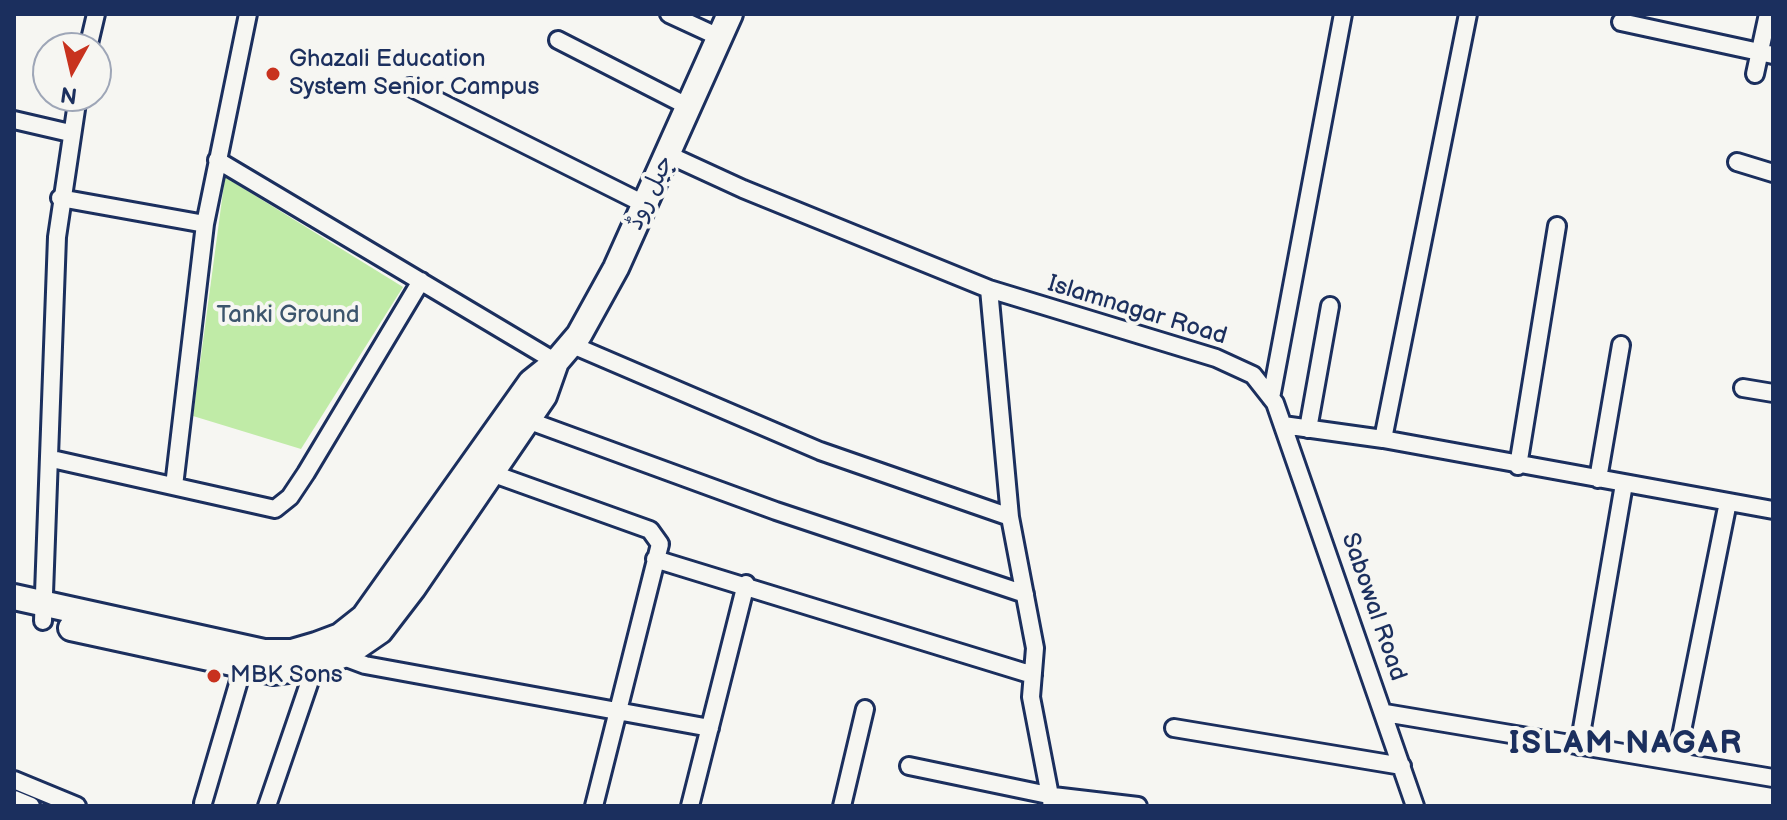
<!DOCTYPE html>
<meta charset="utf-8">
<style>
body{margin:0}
#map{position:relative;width:1787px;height:820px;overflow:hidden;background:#f6f6f2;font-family:"Balsamiq Sans",sans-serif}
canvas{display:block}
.frame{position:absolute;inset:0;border:16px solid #1b2f5e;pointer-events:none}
.north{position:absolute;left:32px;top:32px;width:80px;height:80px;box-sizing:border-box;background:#f6f6f2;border:2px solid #9ea6b7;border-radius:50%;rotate:188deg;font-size:22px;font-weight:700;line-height:32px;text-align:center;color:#1b2f5e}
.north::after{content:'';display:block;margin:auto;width:28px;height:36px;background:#c8321e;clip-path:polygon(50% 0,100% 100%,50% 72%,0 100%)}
</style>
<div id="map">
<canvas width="1787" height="820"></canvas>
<div class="frame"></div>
<div class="north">N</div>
</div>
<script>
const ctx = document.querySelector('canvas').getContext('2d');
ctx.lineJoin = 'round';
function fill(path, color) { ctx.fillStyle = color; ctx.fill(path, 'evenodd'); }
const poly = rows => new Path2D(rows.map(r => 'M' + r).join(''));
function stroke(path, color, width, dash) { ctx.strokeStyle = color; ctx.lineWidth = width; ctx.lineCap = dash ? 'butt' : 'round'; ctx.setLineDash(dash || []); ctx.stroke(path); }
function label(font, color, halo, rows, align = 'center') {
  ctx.font = font + ' "Balsamiq Sans","Playpen Sans Arabic",sans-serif'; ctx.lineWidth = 8; ctx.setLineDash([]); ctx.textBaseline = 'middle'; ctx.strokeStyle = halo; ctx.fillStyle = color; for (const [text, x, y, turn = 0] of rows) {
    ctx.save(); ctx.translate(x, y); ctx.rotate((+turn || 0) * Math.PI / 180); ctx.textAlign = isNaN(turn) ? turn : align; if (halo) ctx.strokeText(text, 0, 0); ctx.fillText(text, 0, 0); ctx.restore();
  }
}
fill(poly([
 [225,177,403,287,301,449,193,416]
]), '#c0eba7');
const street = poly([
 [669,14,721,38],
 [1621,22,1773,55],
 [558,40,691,108],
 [88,48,96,14],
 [1755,74,1768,14],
 [410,87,646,205],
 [14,120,70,133],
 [669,155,743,189,989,289,1216,358,1253,375,1275,403,1415,806],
 [217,160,556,362],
 [1737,162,1773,173],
 [60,198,205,224],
 [989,289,1010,517,1035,648,1031,697,1052,806],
 [570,344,820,451,1010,517],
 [1743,388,1773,393],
 [1271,398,1343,14],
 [527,420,776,511,1025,594],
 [1283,425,1383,439,1773,510],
 [1308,429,1330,306],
 [1383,439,1468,14],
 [52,459,275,509,290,497,306,473,421,281],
 [1518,466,1557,226],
 [491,473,650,530,660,544,594,806],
 [1598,479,1621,345],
 [174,486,205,224,248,14],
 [655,559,1033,675],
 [43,621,57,237,78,96],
 [341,656,365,665,710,728],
 [1385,713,1773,778],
 [1174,728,1402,766],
 [1579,746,1624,484],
 [1676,761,1728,502],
 [909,766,1053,796,1138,806],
 [14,780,77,806],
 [14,799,31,806],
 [203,803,243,667],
 [267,806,315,666],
 [690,806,746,584],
 [842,806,865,709]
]);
const secondary = poly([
 [14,597,264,652,292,652,316,645,340,636,364,617,531,382,556,362,579,335,616,268,730,14],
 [71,628,274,672,312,667,348,653,380,631,413,588,544,396,556,362]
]);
stroke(street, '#1b2f5e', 22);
stroke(secondary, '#1b2f5e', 30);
stroke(street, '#f6f6f2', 16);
stroke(secondary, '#f6f6f2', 24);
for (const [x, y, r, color] of [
 [273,74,8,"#c8321e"],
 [214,676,8,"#c8321e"]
]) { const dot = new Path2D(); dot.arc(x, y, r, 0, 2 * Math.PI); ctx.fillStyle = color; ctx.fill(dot); stroke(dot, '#f6f6f2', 3); }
label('24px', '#1b2f5e', '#f6f6f2', [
 ["Ghazali Education",289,60],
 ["System Senior Campus",289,88],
 ["MBK Sons",230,676]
], 'left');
label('24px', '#1b2f5e', '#f6f6f2', [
 ["جیل روڈ",651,193,-65],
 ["Islamnagar Road",1137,311,17],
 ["Sabowal Road",1373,607,71]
]);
label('24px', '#3c556d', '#f6f6f2', [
 ["Tanki Ground",288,316]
]);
ctx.letterSpacing = '2px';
label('bold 32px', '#1b2f5e', '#f6f6f2', [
 ["ISLAM NAGAR",1626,745]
]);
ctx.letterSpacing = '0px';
</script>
